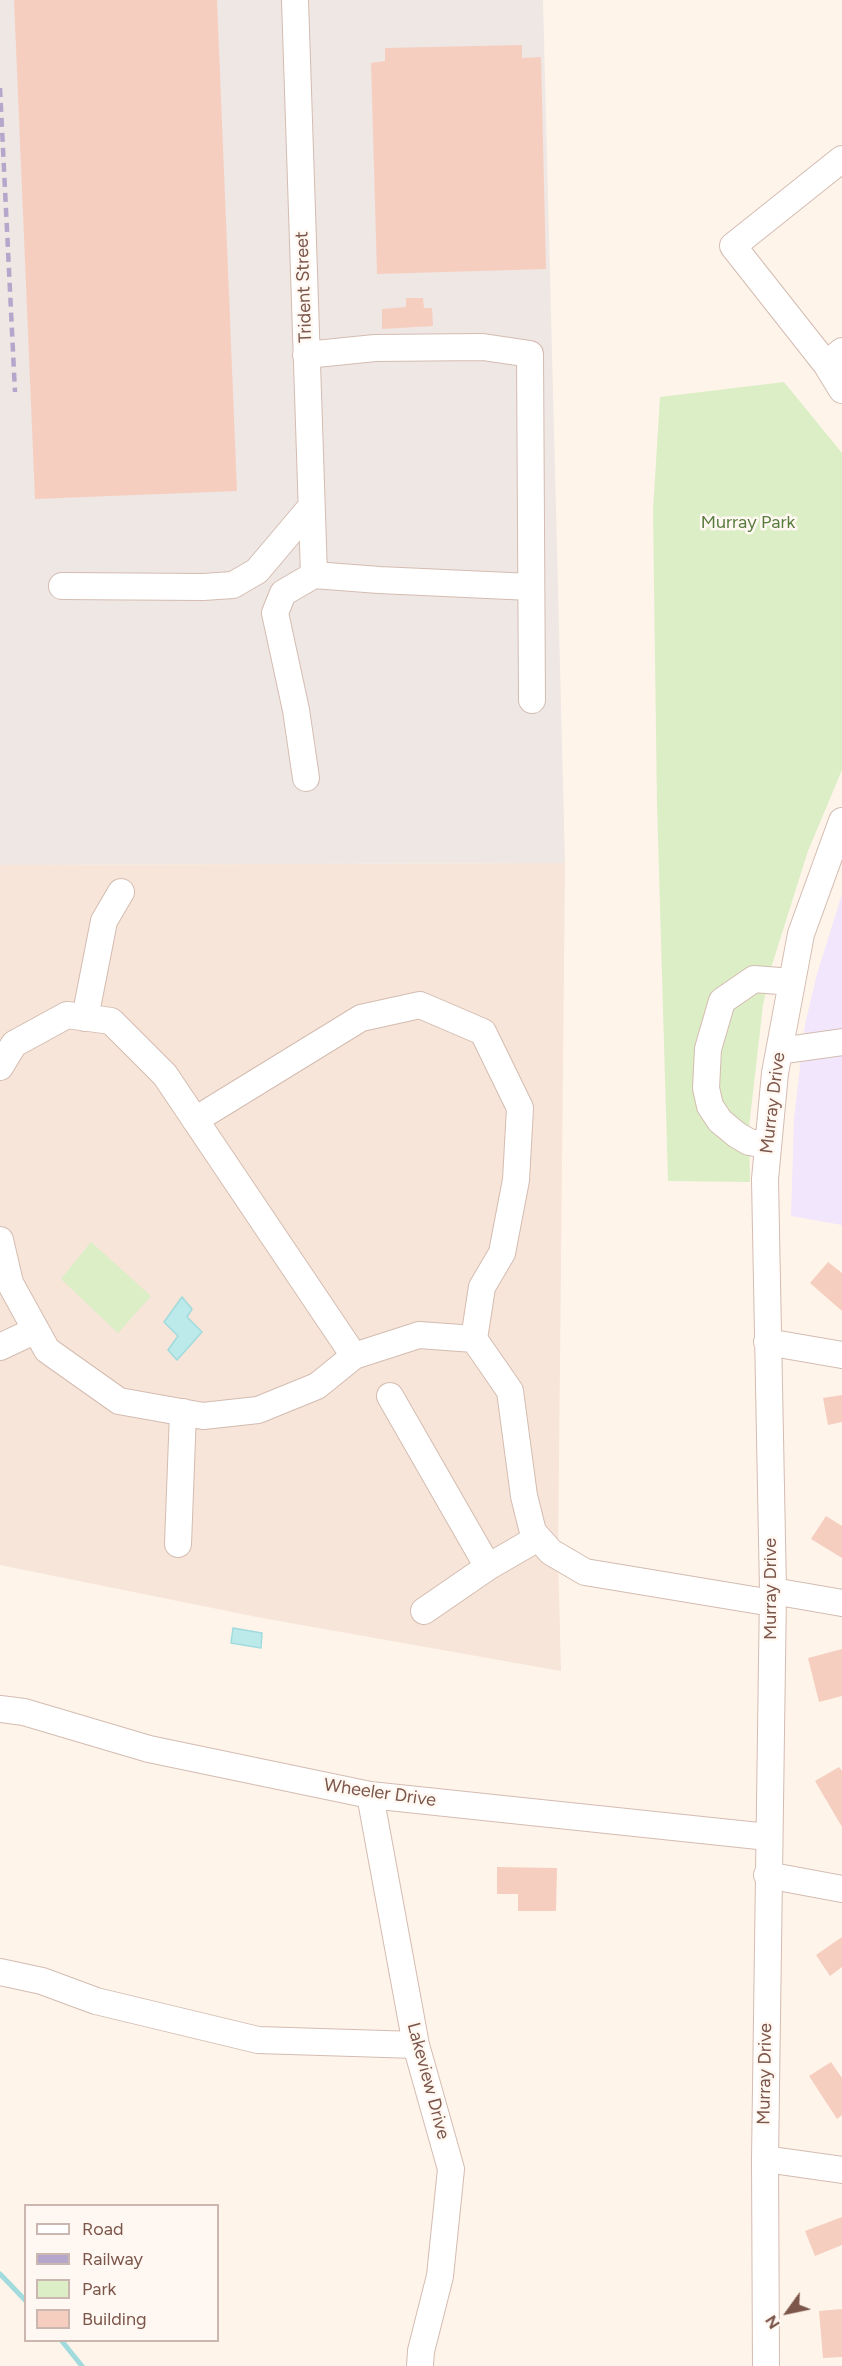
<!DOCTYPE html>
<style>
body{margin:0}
#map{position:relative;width:842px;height:2366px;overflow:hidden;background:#fef4ea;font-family:Figtree,sans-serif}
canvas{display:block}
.legend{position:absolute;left:24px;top:2204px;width:195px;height:138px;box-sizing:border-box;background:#fff8f2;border:2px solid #cbb7af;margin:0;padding:8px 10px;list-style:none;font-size:18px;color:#7c564a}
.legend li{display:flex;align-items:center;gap:12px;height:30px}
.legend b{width:30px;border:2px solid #cbb7af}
.north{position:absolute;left:758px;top:2282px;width:60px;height:60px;-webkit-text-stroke:4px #fff8f2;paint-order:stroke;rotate:237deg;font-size:16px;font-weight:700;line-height:24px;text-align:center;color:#7c564a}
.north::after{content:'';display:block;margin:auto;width:21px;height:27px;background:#7c564a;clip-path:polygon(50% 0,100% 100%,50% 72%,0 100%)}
</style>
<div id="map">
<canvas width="842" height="2366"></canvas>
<ul class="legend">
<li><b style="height:8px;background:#fff"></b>Road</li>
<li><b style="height:8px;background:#b5a6cb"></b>Railway</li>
<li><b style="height:16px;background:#dbeec6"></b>Park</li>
<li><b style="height:16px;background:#f6cec0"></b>Building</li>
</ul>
<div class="north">N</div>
</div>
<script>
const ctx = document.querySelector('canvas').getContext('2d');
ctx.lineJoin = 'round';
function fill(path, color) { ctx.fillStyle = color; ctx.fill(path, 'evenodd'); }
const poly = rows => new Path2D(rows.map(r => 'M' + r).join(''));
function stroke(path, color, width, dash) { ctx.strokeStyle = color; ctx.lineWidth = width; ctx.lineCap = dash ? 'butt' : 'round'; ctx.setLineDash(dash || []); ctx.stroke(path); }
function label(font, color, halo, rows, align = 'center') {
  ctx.font = font + ' Figtree,sans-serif'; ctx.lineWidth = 5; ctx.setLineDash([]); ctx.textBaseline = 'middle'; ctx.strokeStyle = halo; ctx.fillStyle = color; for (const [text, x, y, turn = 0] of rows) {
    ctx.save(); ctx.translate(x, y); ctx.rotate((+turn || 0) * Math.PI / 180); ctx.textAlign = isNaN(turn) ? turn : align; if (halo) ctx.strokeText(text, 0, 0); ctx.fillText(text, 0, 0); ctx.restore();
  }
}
fill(poly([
 [565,863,558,1556,561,1671,262,1618,0,1565,0,865]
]), '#f6e5d8');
fill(poly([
 [0,0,543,0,565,863,0,865]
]), '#efe7e3');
fill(poly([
 [842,894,842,1225,791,1216,794,1119,805,1024,817,974]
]), '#f1e6fb');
fill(poly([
 [784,382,842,453,842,770,808,851,771,968,763,1005,749,1127,750,1182,668,1181,657,803,653,511,660,397],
 [91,1242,151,1296,118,1333,61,1279]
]), '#dbeec6');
const water = poly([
 [182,1297,192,1309,187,1317,202,1332,177,1360,168,1350,178,1336,164,1322,182,1297],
 [233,1628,262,1633,261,1648,231,1643,233,1628]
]);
fill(water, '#bce9ea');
stroke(water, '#a1dbdd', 1.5);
stroke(poly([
 [0,2274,26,2301],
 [61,2340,82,2366]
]), '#a1dbdd', 5);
fill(poly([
 [14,0,217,0,237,491,35,499],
 [522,45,522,58,541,57,546,269,377,274,371,63,385,61,385,48],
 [406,298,423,298,424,308,432,308,433,326,382,329,382,309,406,307],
 [828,1262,842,1273,842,1311,810,1283],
 [842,1395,842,1422,828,1425,823,1398],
 [826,1516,842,1526,842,1558,811,1539],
 [842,1649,842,1696,819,1702,808,1658],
 [839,1767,842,1771,842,1827,815,1781],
 [497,1867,557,1868,556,1911,518,1911,518,1894,497,1894],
 [842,1937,842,1967,830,1976,816,1955],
 [831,2062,842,2078,842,2115,837,2119,809,2076],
 [842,2217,842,2245,815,2256,805,2231],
 [842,2309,842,2357,823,2358,819,2311]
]), '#f6cec0');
const minor = poly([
 [295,0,314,575],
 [842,159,733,246,826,364,842,351],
 [306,355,375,348,483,347,530,354,532,700],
 [826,364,842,390],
 [62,586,203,587,233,585,257,571,311,507],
 [306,778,296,710,275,613,283,593,314,575,379,580,531,587],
 [85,1018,104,921,121,892],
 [779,1051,842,1042],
 [0,1067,14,1044,67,1015,111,1021,165,1075,354,1356,317,1386,258,1410,203,1416,119,1401,47,1350,10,1283,0,1240],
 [195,1120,361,1018,420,1005,483,1032,520,1108,516,1180,502,1253,482,1287,474,1339,510,1391,524,1496,533,1532,551,1552,585,1572,772,1603],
 [767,1145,749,1142,737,1135,720,1121,710,1106,706,1088,708,1049,722,1001,754,979,792,982],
 [767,1342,842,1355],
 [0,1347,36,1330],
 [354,1356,419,1335,474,1339],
 [390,1396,488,1567,538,1538],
 [178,1544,183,1412],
 [773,1591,842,1603],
 [424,1611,488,1567],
 [0,1709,24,1712,149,1749,370,1795,768,1837],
 [370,1795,416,2045,451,2169,440,2276,421,2351,420,2366],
 [767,1875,842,1889],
 [0,1972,42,1981,96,2001,258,2040,416,2045],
 [765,2159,842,2170],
 [766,2366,765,2159,773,1591,765,1179,775,1073,801,934,842,821]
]);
stroke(minor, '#d4bcb1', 28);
stroke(minor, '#fff', 26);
stroke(poly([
 [0,88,15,392]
]), '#b5a6cb', 4.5, [9, 6]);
label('18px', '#7c564a', '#fff8f2', [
 ["Trident Street",304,287,-92],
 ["Murray Drive",773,1103,-83],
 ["Murray Drive",771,1589,-90],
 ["Wheeler Drive",380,1793,8],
 ["Murray Drive",765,2074,-89],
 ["Lakeview Drive",428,2081,75]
]);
label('18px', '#587c3e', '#fff8f2', [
 ["Murray Park",748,523]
]);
</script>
